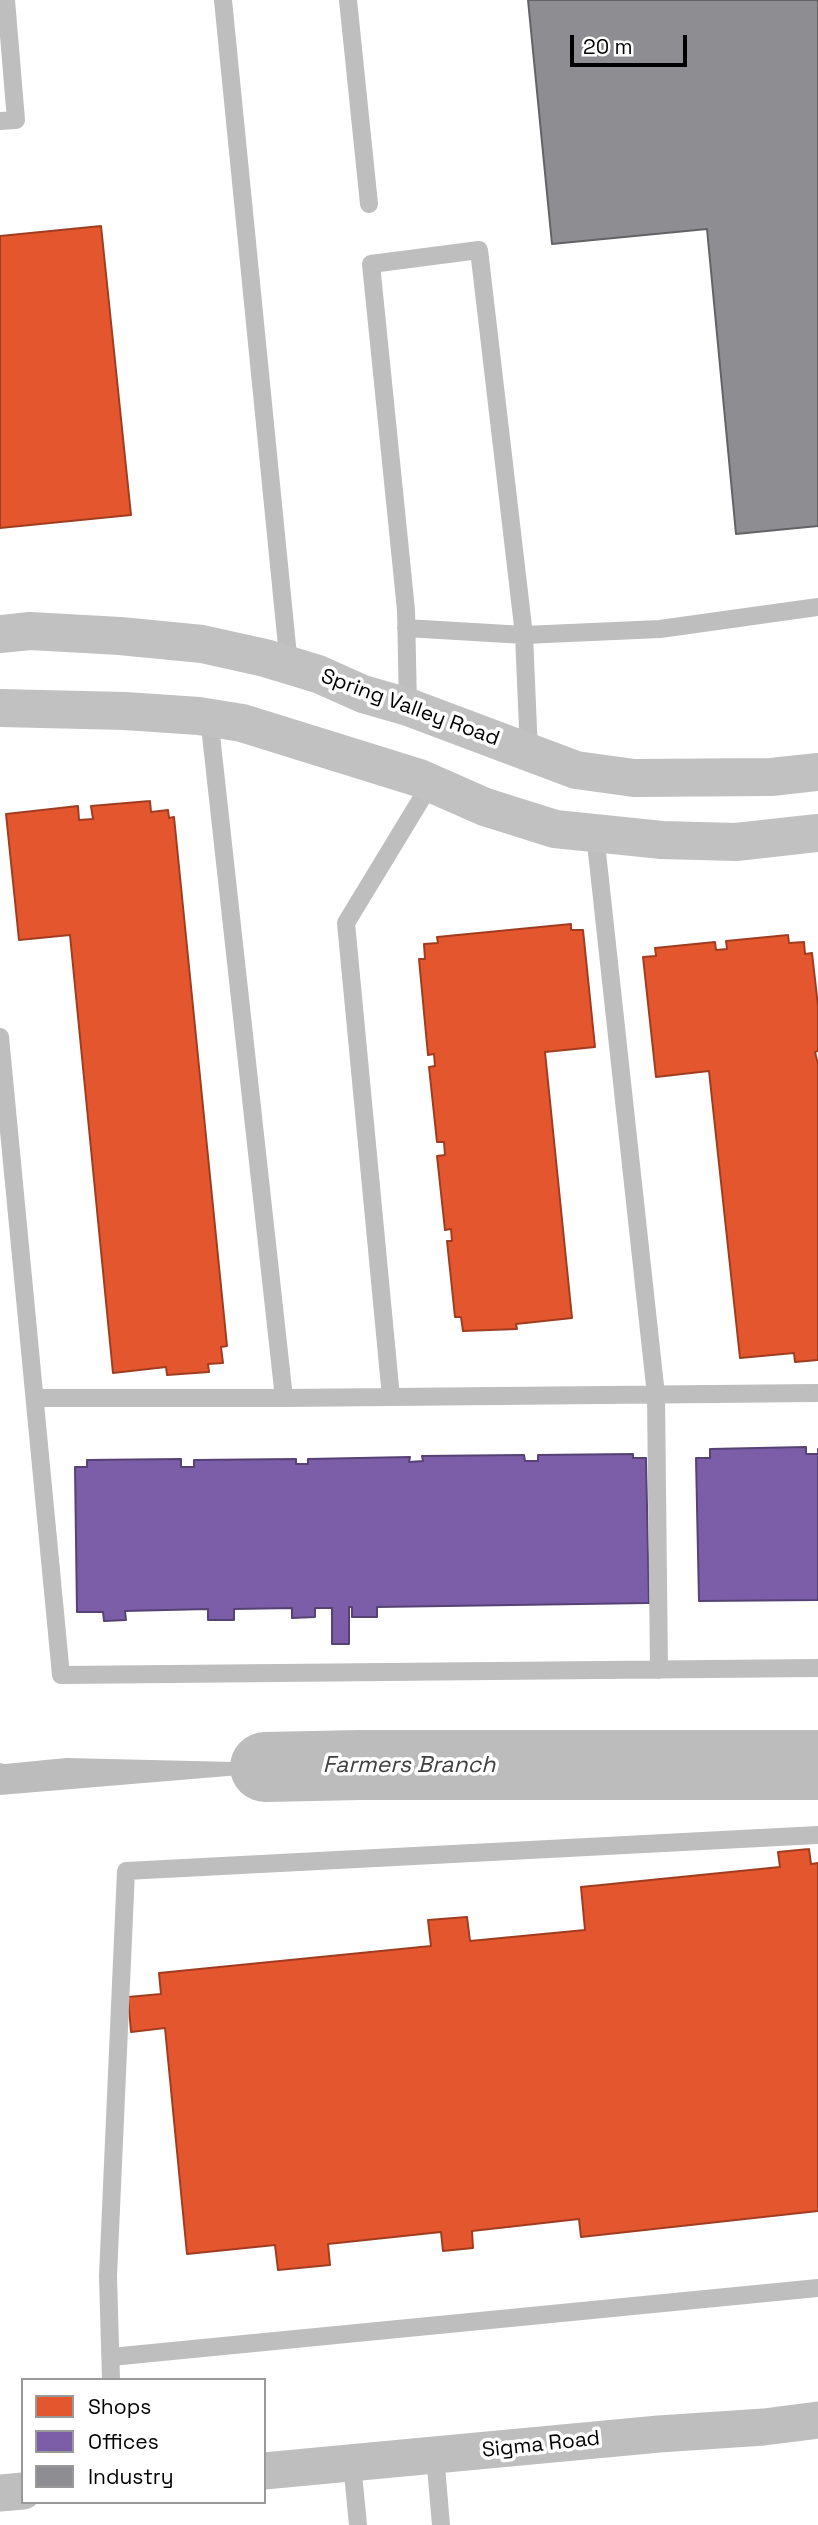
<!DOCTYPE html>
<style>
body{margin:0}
#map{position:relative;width:818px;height:2525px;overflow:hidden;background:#fff;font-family:"Space Grotesk",sans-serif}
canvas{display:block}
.legend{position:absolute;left:21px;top:2378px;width:245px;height:126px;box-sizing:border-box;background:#fff;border:2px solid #999;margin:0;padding:9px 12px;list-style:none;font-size:21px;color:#000}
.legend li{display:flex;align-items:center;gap:14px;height:35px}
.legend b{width:35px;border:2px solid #999}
.scale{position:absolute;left:570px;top:35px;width:117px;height:32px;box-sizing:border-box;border:4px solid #000;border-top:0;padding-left:9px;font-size:21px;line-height:24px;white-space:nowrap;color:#000;-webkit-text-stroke:5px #fff;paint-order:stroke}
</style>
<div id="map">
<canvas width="818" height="2525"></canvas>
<ul class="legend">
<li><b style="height:19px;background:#e4572e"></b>Shops</li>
<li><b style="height:19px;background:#7b5ea7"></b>Offices</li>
<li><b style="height:19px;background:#8d8d92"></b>Industry</li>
</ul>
<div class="scale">20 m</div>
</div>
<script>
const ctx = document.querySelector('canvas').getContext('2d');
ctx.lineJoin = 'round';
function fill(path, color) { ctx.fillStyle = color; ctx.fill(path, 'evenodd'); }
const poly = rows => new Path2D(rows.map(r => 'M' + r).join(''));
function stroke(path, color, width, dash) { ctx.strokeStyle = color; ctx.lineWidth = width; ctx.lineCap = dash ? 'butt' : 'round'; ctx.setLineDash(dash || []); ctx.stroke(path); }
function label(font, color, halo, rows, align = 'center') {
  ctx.font = font + ' "Space Grotesk",sans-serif'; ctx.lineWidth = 7; ctx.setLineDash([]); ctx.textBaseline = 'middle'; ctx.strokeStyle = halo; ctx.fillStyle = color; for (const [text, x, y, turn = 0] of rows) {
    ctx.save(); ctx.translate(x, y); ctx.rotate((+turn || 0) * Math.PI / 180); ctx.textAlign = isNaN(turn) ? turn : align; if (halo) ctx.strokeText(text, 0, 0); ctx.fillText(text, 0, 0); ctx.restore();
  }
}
fill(poly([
 [66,1758,360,1765,0,1795,0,1763,5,1764]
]), '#bcbcbc');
const shops = poly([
 [101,226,131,515,0,528,0,236,101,226],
 [150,801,151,812,168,810,169,818,174,817,227,1346,221,1347,223,1363,208,1364,209,1372,167,1375,166,1367,113,1373,70,935,19,940,6,814,78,806,79,820,93,819,91,806,150,801],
 [571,924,571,930,583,930,595,1047,545,1052,572,1318,516,1324,517,1329,463,1331,461,1317,455,1317,447,1241,452,1241,451,1229,445,1230,437,1156,445,1155,444,1142,437,1142,429,1067,435,1066,434,1054,428,1055,419,959,425,959,424,944,438,943,437,937,571,924],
 [788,935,789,943,804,942,805,954,812,953,818,1006,818,1051,815,1052,818,1064,818,1360,795,1362,794,1353,740,1358,709,1071,656,1077,643,957,656,956,655,948,715,942,716,950,727,949,726,941,788,935],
 [809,1849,811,1864,818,1863,818,2211,581,2237,579,2219,472,2231,473,2248,443,2251,441,2232,328,2244,330,2265,278,2270,275,2245,187,2254,165,2028,131,2032,128,1997,161,1994,159,1973,431,1946,428,1920,467,1917,470,1941,585,1930,581,1887,780,1867,778,1852,809,1849]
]);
fill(shops, '#e4572e');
stroke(shops, '#a03d20', 2);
const offices = poly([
 [806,1447,806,1454,818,1454,818,1449,818,1600,699,1601,696,1458,710,1458,710,1449,806,1447],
 [633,1454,633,1458,646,1458,649,1603,377,1607,377,1617,352,1617,352,1607,349,1607,349,1644,332,1644,332,1608,315,1608,315,1617,292,1618,292,1608,234,1609,234,1620,208,1620,208,1609,125,1611,126,1620,104,1621,103,1612,77,1612,75,1467,87,1467,87,1460,181,1459,181,1467,194,1467,194,1460,296,1459,296,1464,308,1464,308,1459,410,1457,409,1462,423,1461,422,1456,524,1455,525,1461,538,1461,538,1455,633,1454]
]);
fill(offices, '#7b5ea7');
stroke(offices, '#564275', 2);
const industry = poly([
 [528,0,818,0,818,526,736,534,707,229,552,244,528,0]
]);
fill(industry, '#8d8d92');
stroke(industry, '#636366', 2);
stroke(poly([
 [265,1767,360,1765,818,1765]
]), '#bcbcbc', 70);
stroke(poly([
 [223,0,289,666],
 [348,0,369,204],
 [0,121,16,120,6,0],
 [406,628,524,635,529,752],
 [408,707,406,610,371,264,479,250,524,635,660,629,818,607],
 [595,834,656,1395,659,1670],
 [0,1037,61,1675,818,1668],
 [391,1397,346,923,431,783],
 [35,1398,284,1398,209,717],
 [284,1398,818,1393],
 [111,2357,818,2288],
 [111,2380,108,2276,126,1871,818,1835],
 [435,2455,441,2525],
 [352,2463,358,2525]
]), '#bebebe', 18);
stroke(poly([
 [264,2471,659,2434,764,2427,818,2420],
 [0,2493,23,2491]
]), '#bebebe', 37);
stroke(poly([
 [0,634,30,631,120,636,202,644,265,658,318,674,363,694,408,707,576,770,634,778,771,777,818,772],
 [0,708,125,711,199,716,242,723,419,778,485,807,555,829,662,840,736,842,818,833]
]), '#c1c1c1', 38);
label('21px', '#000', '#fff', [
 ["Spring Valley Road",410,708,20],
 ["Sigma Road",541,2445,-6]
]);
label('italic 23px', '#404040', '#fff', [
 ["Farmers Branch",409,1766]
]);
</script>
